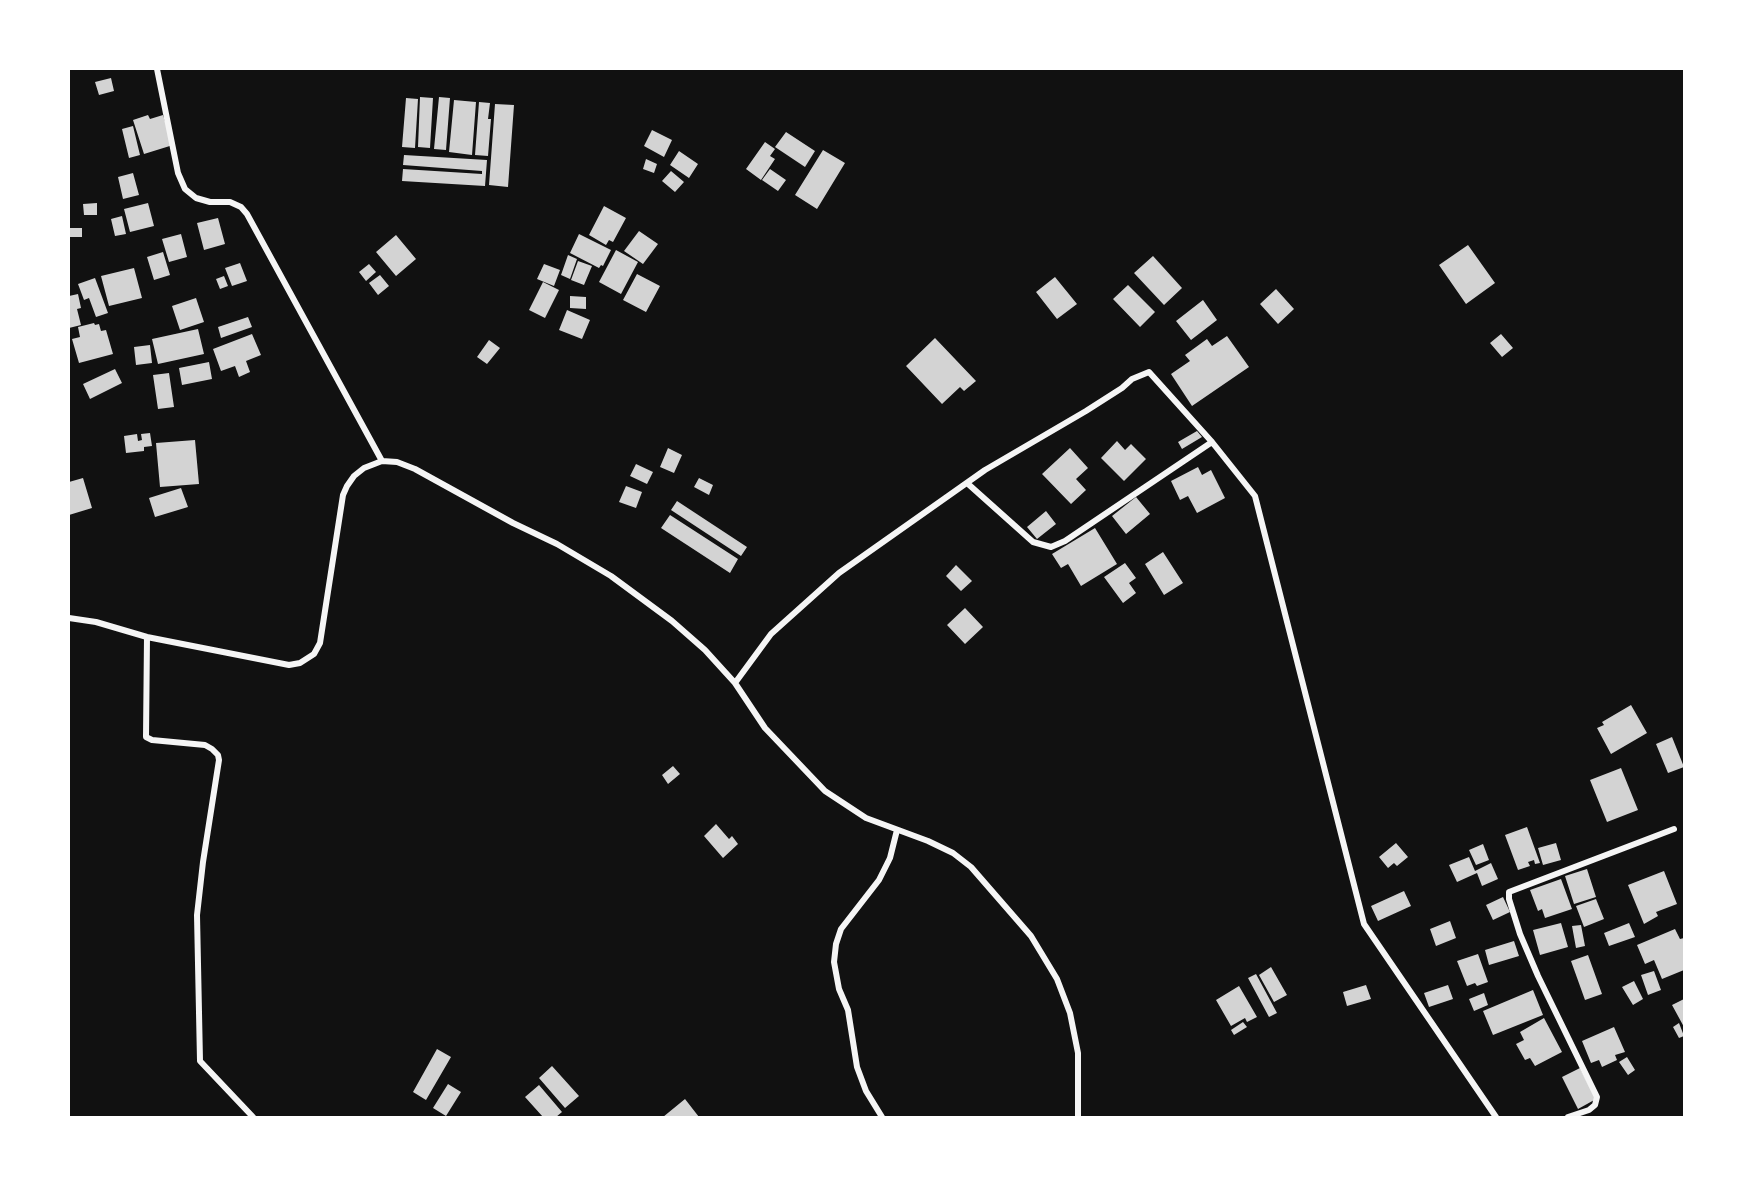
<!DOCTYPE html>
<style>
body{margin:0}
#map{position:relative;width:1753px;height:1186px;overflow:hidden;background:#111;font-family:Bitter,serif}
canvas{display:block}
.frame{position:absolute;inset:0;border:70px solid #fff;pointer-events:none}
</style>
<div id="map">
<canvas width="1753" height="1186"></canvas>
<div class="frame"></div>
</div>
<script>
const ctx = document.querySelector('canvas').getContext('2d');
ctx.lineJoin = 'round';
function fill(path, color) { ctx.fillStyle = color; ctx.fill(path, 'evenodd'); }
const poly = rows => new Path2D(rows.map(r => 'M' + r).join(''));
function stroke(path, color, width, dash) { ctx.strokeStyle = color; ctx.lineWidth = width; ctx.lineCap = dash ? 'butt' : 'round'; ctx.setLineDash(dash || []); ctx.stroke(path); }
fill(poly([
 [111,78,114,91,99,95,95,82],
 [420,97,433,98,430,148,418,147],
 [439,97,450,98,446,150,434,149],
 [406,98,418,99,415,148,402,147],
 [454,100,476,102,472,155,449,152],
 [479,102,490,103,488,119,491,119,488,156,475,155],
 [495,104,514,105,508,187,489,185],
 [148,115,150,119,163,115,173,145,144,154,133,120],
 [133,126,140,155,129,158,122,129],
 [652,130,672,140,664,157,644,146],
 [786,132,815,151,805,167,775,147],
 [765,142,775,149,770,156,775,159,761,180,746,169],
 [823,150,845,163,817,209,795,195],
 [679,151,698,164,689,178,670,165],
 [404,155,487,160,485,186,402,181,403,169,482,174,482,171,403,165],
 [646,159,657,164,654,173,643,169],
 [770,169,786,180,778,191,762,180],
 [671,171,684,182,675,192,662,181],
 [133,173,139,195,123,199,118,177],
 [97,203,97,215,84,215,83,204],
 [148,203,154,226,130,232,124,209],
 [604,206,626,218,613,242,609,240,606,245,589,235],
 [122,216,126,234,115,236,111,219],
 [218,218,225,244,204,250,197,223],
 [69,228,82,228,82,237,69,237],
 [639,231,658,244,643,264,624,251],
 [181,234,187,257,169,262,162,239],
 [579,234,611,250,603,266,601,265,599,268,570,253],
 [396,235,416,259,396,276,376,252],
 [1468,245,1495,283,1466,304,1439,265],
 [616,250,638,262,621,294,599,282],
 [163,252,170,275,154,280,147,257],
 [568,255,577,259,570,279,561,275],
 [1153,256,1182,288,1164,305,1134,273],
 [578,261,592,266,584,285,571,280],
 [240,263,247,281,232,286,225,268],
 [369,264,376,272,366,281,359,272],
 [544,264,560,270,554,286,537,279],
 [134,268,142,298,109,306,101,276],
 [637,274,660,286,646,312,623,300],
 [380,275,389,286,378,295,369,283],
 [224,276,228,286,220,289,216,279],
 [1055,277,1077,304,1057,319,1036,292],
 [95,278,108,313,96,317,89,298,84,300,78,284],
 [543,282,559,290,545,318,529,310],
 [1128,285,1155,312,1140,327,1113,299],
 [1276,289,1294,309,1278,324,1260,304],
 [78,294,81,308,77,309,81,325,69,328,69,296],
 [570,296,586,297,586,309,570,308],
 [196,298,204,322,180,330,172,306],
 [1203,300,1217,320,1191,340,1176,321],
 [567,310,590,320,582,339,559,330],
 [248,317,252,327,221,338,218,327],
 [94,323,95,325,99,324,101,331,106,330,113,354,79,363,72,339,80,337,78,327],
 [198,329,204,354,158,364,152,339],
 [252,334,261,355,246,361,250,372,239,377,235,366,221,371,213,349],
 [1501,334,1513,348,1502,357,1490,343],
 [1227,336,1249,367,1192,406,1171,374,1190,361,1185,355,1207,339,1212,346],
 [935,338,976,381,964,391,960,387,942,404,906,366],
 [489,340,500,348,487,364,477,357],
 [150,345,152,363,136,365,134,347],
 [209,362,212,379,182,385,179,368],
 [115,369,122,383,90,399,83,384],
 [169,373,174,407,158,409,153,375],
 [1197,431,1202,437,1182,449,1178,442],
 [150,433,152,446,144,447,144,451,126,453,124,436,137,434,138,441,142,440,141,434],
 [195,440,199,484,160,487,156,443],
 [1117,441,1125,450,1131,444,1146,459,1124,481,1101,458],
 [668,448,682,455,674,473,660,467],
 [1070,448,1088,468,1076,479,1086,490,1071,504,1042,474],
 [636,464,653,472,647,484,630,476],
 [1198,467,1202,475,1211,470,1225,498,1197,513,1188,496,1180,500,1171,481],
 [83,478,92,508,69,515,69,482],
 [699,478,713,485,709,495,694,487],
 [626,486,642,492,636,508,619,502],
 [181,488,188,507,155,517,149,498],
 [1136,497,1150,514,1126,534,1112,516],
 [677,501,747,547,741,556,671,510],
 [1046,511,1056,524,1037,539,1027,527],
 [670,515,738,559,730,573,661,528],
 [1095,528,1117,564,1081,586,1068,564,1061,568,1052,554],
 [1163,552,1183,583,1164,595,1145,564],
 [1125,563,1136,578,1129,583,1136,593,1123,603,1104,577],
 [956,565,972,581,961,591,946,576],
 [965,608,983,627,965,644,947,625],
 [1631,705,1647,733,1611,754,1597,728,1604,725,1602,722],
 [1672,737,1684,767,1668,773,1656,744],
 [673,766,680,774,668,784,662,775],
 [1621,768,1638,810,1607,822,1590,780],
 [716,824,729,839,732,836,738,844,723,858,704,836],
 [1527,827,1540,863,1535,864,1534,860,1528,862,1530,866,1518,870,1505,835],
 [1396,843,1408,857,1397,866,1394,863,1388,868,1379,857],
 [1556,843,1561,860,1543,865,1538,848],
 [1483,844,1489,860,1476,865,1469,850],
 [1469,857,1475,871,1491,863,1498,879,1482,886,1477,873,1457,882,1449,865],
 [1587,869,1596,897,1574,904,1565,876],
 [1664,871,1677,904,1656,912,1658,916,1644,924,1628,885],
 [1561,879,1572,909,1545,918,1542,909,1538,911,1530,890],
 [1404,891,1411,906,1378,921,1371,906],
 [1503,897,1510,912,1493,920,1486,905],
 [1596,899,1604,919,1584,927,1576,906],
 [1450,921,1456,938,1436,946,1430,929],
 [1561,923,1568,947,1540,955,1533,930],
 [1629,923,1635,937,1609,946,1604,933],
 [1581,925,1585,946,1576,948,1572,926],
 [1675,929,1680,939,1684,938,1684,970,1662,979,1654,960,1645,964,1637,945],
 [1514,941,1519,956,1489,965,1485,950],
 [1478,954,1488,982,1477,986,1475,983,1467,986,1457,961],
 [1588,955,1602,994,1585,1000,1571,961],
 [1271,967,1287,995,1274,1002,1259,975],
 [1654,971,1661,990,1648,995,1641,975],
 [1256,974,1277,1013,1269,1017,1248,978],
 [1634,981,1643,999,1633,1005,1622,987],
 [1366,985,1371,999,1347,1006,1343,992],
 [1448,985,1453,999,1429,1007,1424,993],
 [1239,986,1257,1017,1247,1022,1245,1018,1231,1026,1216,1000],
 [1533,990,1543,1015,1493,1035,1483,1011],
 [1484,993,1488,1005,1474,1011,1469,999],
 [1684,999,1684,1027,1672,1005],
 [1544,1018,1562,1052,1535,1066,1530,1058,1525,1060,1516,1044,1524,1040,1520,1032],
 [1243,1022,1247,1027,1234,1035,1231,1030],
 [1679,1023,1684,1036,1679,1038,1673,1027],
 [1614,1027,1625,1052,1615,1055,1617,1060,1602,1067,1599,1060,1591,1063,1582,1041],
 [437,1049,451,1057,426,1100,413,1092],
 [1627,1057,1635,1070,1628,1075,1619,1062],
 [552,1066,579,1096,565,1108,539,1078],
 [1580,1068,1596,1099,1578,1109,1562,1077],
 [448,1084,461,1092,446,1116,433,1108],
 [539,1085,562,1112,556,1117,543,1117,525,1097],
 [685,1099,699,1117,663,1117]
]), '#d3d3d3');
stroke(poly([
 [157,69,178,173,185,189,196,198,210,202,230,202,241,207,247,214,382,461],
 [967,483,1033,542,1051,547,1065,541,1212,442],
 [69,618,96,622,147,637,289,665,300,663,314,654,320,643,343,495,347,486,354,476,364,468,382,461,397,462,415,469,513,523,557,544,611,576,672,621,705,650,735,683,765,728,825,791,866,818,928,841,953,853,971,867,1031,936,1057,979,1070,1013,1078,1053,1078,1117],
 [147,637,146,737,152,740,205,745,212,749,218,755,219,760,203,862,197,915,200,1061,253,1117],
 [735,683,771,634,839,573,985,470,1086,411,1122,388,1132,379,1149,372,1212,442,1255,496,1364,924,1496,1117],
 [882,1117,866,1091,857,1067,848,1010,839,989,834,962,836,944,841,929,879,880,890,858,897,830],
 [1568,1117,1589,1110,1595,1105,1597,1097,1538,976,1520,934,1509,899,1509,892,1674,829]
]), '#f5f5f5', 6);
</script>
